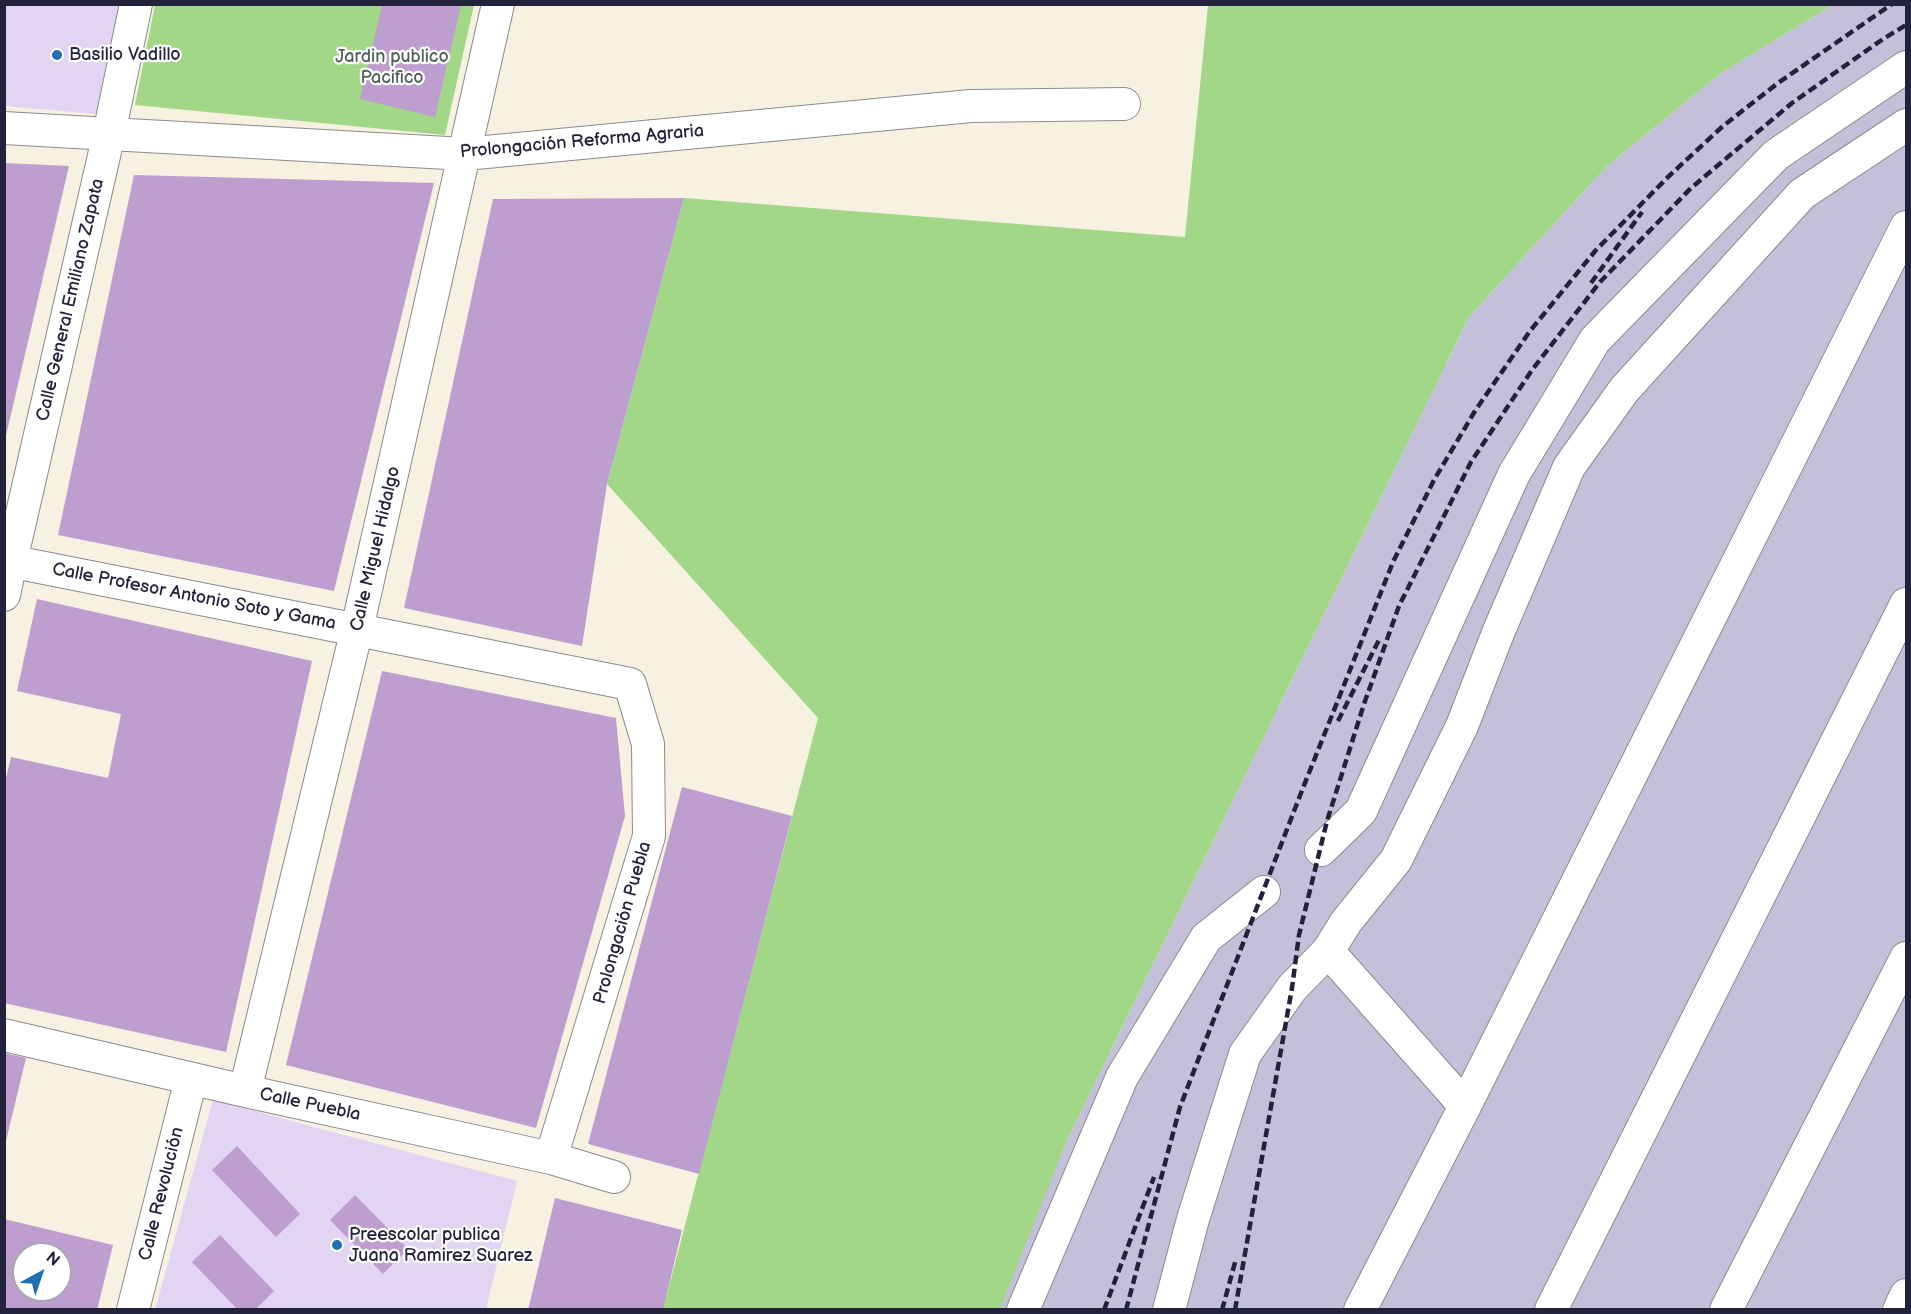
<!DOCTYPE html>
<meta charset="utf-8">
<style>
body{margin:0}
#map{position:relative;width:1911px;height:1314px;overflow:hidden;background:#f6f1e1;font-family:"Balsamiq Sans",sans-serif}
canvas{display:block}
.frame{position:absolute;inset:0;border:6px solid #22223b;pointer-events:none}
.north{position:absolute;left:12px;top:1242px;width:60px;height:60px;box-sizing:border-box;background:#fff;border:2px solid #a7a7b1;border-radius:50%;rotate:40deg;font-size:16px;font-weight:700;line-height:24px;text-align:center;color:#22223b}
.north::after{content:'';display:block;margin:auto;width:21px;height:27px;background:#1f6fb2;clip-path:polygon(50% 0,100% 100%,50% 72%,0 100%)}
</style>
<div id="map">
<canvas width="1911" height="1314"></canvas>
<div class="frame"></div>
<div class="north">N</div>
</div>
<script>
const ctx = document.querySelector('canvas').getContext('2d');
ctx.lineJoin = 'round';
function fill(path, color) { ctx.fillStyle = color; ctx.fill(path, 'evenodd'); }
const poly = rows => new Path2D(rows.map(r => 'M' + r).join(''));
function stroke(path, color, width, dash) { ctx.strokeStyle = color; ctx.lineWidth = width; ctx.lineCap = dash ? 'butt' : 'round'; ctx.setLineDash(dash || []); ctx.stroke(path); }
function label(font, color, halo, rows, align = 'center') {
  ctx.font = font + ' "Balsamiq Sans",sans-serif'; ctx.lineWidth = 4.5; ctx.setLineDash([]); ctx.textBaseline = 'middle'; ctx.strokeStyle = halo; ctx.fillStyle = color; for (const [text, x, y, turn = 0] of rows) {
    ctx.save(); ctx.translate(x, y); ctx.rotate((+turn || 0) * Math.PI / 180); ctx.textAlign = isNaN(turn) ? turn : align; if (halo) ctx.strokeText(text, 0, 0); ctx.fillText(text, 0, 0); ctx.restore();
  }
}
fill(poly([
 [4,5,120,5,96,114,5,106],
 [213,1100,517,1181,486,1309,155,1310]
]), '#e2d4f3');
fill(poly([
 [1832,5,1906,5,1906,1309,997,1310,1067,1140,1469,317,1607,166,1720,74]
]), '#c5c0da');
fill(poly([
 [155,5,474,5,445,135,135,105],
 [1208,5,1832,5,1720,74,1607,166,1469,317,1067,1140,1000,1309,663,1309,818,718,607,484,684,198,1185,237]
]), '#a2d788');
fill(poly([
 [382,5,461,5,435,117,360,99],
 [4,163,69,166,5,440,4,439],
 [134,175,434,183,334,591,58,535],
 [684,198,607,484,582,646,404,608,493,199],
 [37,599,312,661,226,1052,4,1003,4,786,11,757,108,778,121,714,17,691],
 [382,671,616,718,625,816,536,1128,286,1065],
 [682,787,792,816,699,1174,588,1144],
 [4,1053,26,1058,5,1145,4,1145],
 [237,1146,300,1214,276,1237,212,1170],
 [355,1195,408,1249,383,1274,330,1220],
 [555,1198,682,1230,663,1310,528,1310],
 [4,1219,113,1245,97,1310,4,1310],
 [24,1254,60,1254,60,1290,24,1290],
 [220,1235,274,1291,255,1310,238,1310,192,1262]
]), '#bd9ecf');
const minor = poly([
 [4,128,465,154,971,106,1124,104],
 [4,560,630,684,648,744,649,836,551,1158],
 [4,595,11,561,109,134,136,4],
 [1321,850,1361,811,1514,474,1595,340,1776,155,1906,67],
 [1328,951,1465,1106],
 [4,1035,245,1091,551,1158,614,1177],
 [245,1091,357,629,498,4],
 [133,1310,191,1079],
 [1023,1310,1122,1077,1206,938,1264,892],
 [1169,1310,1193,1219,1245,1054,1292,988,1328,951,1346,922,1396,860,1462,726,1498,633,1569,467,1624,390,1802,194,1906,125],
 [1360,1310,1465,1106,1906,227],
 [1551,1310,1906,604],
 [1726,1310,1906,958],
 [1899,1310,1906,1295]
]);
stroke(minor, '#8c8a8e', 34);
stroke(minor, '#fff', 32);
stroke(poly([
 [1591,283,1642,212],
 [1338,721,1380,638],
 [1104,1310,1154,1177],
 [1126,1310,1180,1107,1301,793,1393,562,1434,480,1475,411,1530,331,1596,250,1669,176,1723,126,1778,83,1892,4],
 [1222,1310,1236,1259],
 [1235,1310,1292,988,1299,935,1327,821,1364,704,1399,606,1471,462,1532,370,1600,282,1691,188,1792,103,1883,39,1906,25]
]), '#22223b', 4.5, [9, 4.5]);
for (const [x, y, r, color] of [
 [57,55,6,"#1f6fb2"],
 [337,1245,6,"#1f6fb2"]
]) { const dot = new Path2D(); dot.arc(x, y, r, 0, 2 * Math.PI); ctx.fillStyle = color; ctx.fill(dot); stroke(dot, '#fff', 2); }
label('18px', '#22223b', '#fff', [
 ["Basilio Vadillo",69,55],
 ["Preescolar publica",349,1235],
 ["Juana Ramirez Suarez",349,1256]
], 'left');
label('18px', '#4f6156', '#fff', [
 ["Jardin publico",392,57],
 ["Pacifico",392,78]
]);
label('18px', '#22223b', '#fff', [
 ["Prolongación Reforma Agraria",582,142,-5],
 ["Calle General Emiliano Zapata",71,300,-77],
 ["Calle Miguel Hidalgo",376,549,-77],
 ["Calle Profesor Antonio Soto y Gama",194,597,11],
 ["Prolongación Puebla",623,923,-74],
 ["Calle Puebla",310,1105,12],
 ["Calle Revolución",162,1194,-76]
]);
</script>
